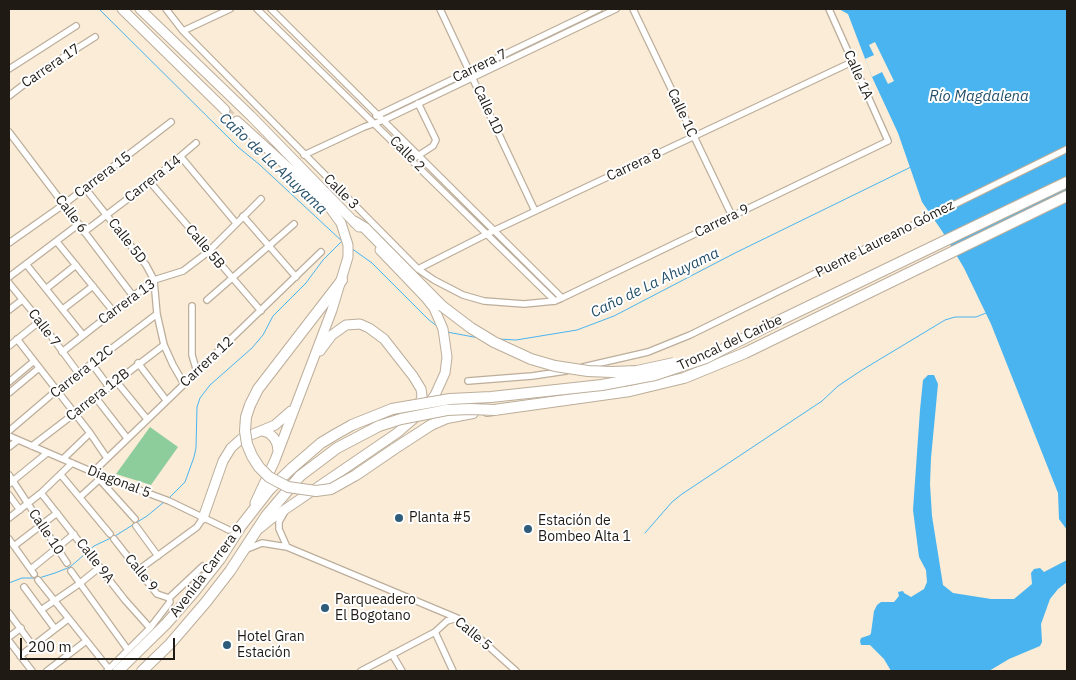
<!DOCTYPE html>
<meta charset="utf-8">
<style>
body{margin:0}
#map{position:relative;width:1076px;height:680px;overflow:hidden;background:#faecd7;font-family:"IBM Plex Sans",sans-serif}
canvas{display:block}
.frame{position:absolute;inset:0;border:10px solid #1f1a13;pointer-events:none}
.scale{position:absolute;left:20px;top:638px;width:155px;height:22px;box-sizing:border-box;border:2px solid #1f1a13;border-top:0;padding-left:6px;font-size:15px;line-height:18px;white-space:nowrap;color:#1f1a13;-webkit-text-stroke:4px #fff;paint-order:stroke}
</style>
<div id="map">
<canvas width="1076" height="680"></canvas>
<div class="frame"></div>
<div class="scale">200 m</div>
</div>
<script>
const ctx = document.querySelector('canvas').getContext('2d');
ctx.lineJoin = 'round';
function fill(path, color) { ctx.fillStyle = color; ctx.fill(path, 'evenodd'); }
const poly = rows => new Path2D(rows.map(r => 'M' + r).join(''));
function stroke(path, color, width, dash) { ctx.strokeStyle = color; ctx.lineWidth = width; ctx.lineCap = dash ? 'butt' : 'round'; ctx.setLineDash(dash || []); ctx.stroke(path); }
function label(font, color, halo, rows, align = 'center') {
  ctx.font = font + ' "IBM Plex Sans",sans-serif'; ctx.lineWidth = 4; ctx.setLineDash([]); ctx.textBaseline = 'middle'; ctx.strokeStyle = halo; ctx.fillStyle = color; for (const [text, x, y, turn = 0] of rows) {
    ctx.save(); ctx.translate(x, y); ctx.rotate((+turn || 0) * Math.PI / 180); ctx.textAlign = isNaN(turn) ? turn : align; if (halo) ctx.strokeText(text, 0, 0); ctx.fillText(text, 0, 0); ctx.restore();
  }
}
fill(poly([
 [150,427,178,447,151,485,116,474]
]), '#8dcd9b');
fill(poly([
 [839,9,1067,9,1067,530,1059,519,1058,493,991,324,964,268,942,231,922,202,898,133,872,77,848,14],
 [928,375,934,375,938,384,931,458,930,484,932,516,943,585,953,593,991,599,1014,599,1032,584,1031,573,1034,569,1040,568,1044,572,1067,560,1067,582,1058,589,1050,599,1041,624,1042,642,1040,646,1009,659,989,671,891,671,884,659,870,645,861,645,860,641,861,638,870,635,871,633,874,611,877,605,881,602,894,602,899,596,898,592,903,591,904,593,911,597,924,589,927,582,926,570,919,557,913,510,920,410,923,380]
]), '#49b4ef');
fill(poly([
 [875,42,894,81,888,84,882,72,872,77,865,59,874,55,869,45]
]), '#faecd7');
stroke(poly([
 [99,9,238,147,260,165,344,243],
 [351,248,372,263,429,320,437,326],
 [447,332,479,338],
 [498,339,516,340,577,330,614,316,735,253,911,167],
 [169,498,185,482,194,457,196,448,197,407,200,398,210,385,252,348,263,335,273,316,306,283,323,260,341,242],
 [645,533,672,502,682,494,822,401,838,386,862,370,945,320,955,317,976,317,986,313],
 [88,551,94,546,115,536,147,516,164,502],
 [9,583,22,578,39,578,55,573,70,567,85,554]
]), '#49b4ef', 1);
stroke(poly([
 [225,110,237,121]
]), '#d9ccba', 9, [9, 4.5]);
const street = poly([
 [166,9,183,31,418,269,434,280,463,295,484,301,524,304,555,301,562,298,888,141,829,9],
 [257,9,555,301],
 [271,9,562,298],
 [440,9,535,211],
 [633,9,732,216],
 [183,31,230,9],
 [9,69,76,26],
 [9,96,40,72,95,37],
 [376,116,599,9],
 [9,132,133,296],
 [304,155,364,127,384,120,616,9],
 [181,157,236,223],
 [416,157,433,146,436,140,418,103],
 [150,182,261,311],
 [85,188,146,265,154,280,157,314,164,345,173,365,184,384],
 [243,216,296,277],
 [84,232,150,182,196,143],
 [57,242,113,311],
 [9,243,63,205,171,122],
 [26,264,83,335],
 [418,269,493,231,852,62],
 [9,277,79,224],
 [9,283,40,321,79,374],
 [47,288,76,265],
 [207,300,294,224],
 [192,306,192,355,197,372],
 [63,309,93,286],
 [9,310,22,300],
 [17,339,90,433,107,458],
 [9,346,40,321],
 [62,352,154,280,183,271,208,252,261,199],
 [138,363,166,400],
 [92,364,109,387],
 [583,367,648,352,690,335,1067,149],
 [116,381,147,419],
 [468,381,532,376,566,371],
 [9,382,34,361],
 [9,393,39,368],
 [96,398,127,438],
 [9,431,57,390,157,314],
 [9,436,102,476,169,501,229,530],
 [32,446,164,345],
 [9,447,18,440],
 [63,459,90,433],
 [93,472,321,252],
 [9,475,67,563],
 [61,475,110,534],
 [100,480,135,519],
 [9,484,47,453],
 [41,493,125,600,150,628],
 [9,495,20,510],
 [80,497,102,477],
 [284,513,279,522,279,529,287,547],
 [9,518,41,493,72,463],
 [136,526,158,556],
 [9,539,34,574],
 [14,546,57,513],
 [247,549,262,543,287,547,457,618,516,671],
 [31,569,74,534],
 [71,571,128,650],
 [137,571,197,527,203,518],
 [38,580,109,669],
 [24,587,55,629],
 [169,598,203,566],
 [41,610,79,584,100,567],
 [9,613,33,646],
 [435,632,453,671],
 [9,637,21,628],
 [9,641,32,671],
 [392,654,402,671],
 [20,656,68,619],
 [47,671,86,641],
 [107,671,150,628,170,602,169,598,157,594,114,539],
 [361,671,435,632,447,621,457,618]
]);
const primary = poly([
 [122,9,225,110],
 [140,9,251,116,359,227],
 [237,121,325,201,341,223,348,245,348,257,332,310,275,460,255,503],
 [380,250,426,298,434,308,443,329,447,357,445,373,435,395,427,406],
 [320,351,332,335,346,325,360,324,369,328,384,339,413,376,421,389,422,396,418,411],
 [262,431,269,433,274,438,277,444,278,451],
 [203,518,223,461,231,448,241,439,275,425,291,411],
 [260,528,271,519,397,433,418,415]
]);
const highway = poly([
 [355,222,365,228,442,306],
 [768,326,1067,182],
 [250,405,258,389,342,280],
 [487,411,630,391,684,378,745,353,1067,196],
 [394,449,431,425,447,418,473,413],
 [118,671,166,624,194,592,220,559,241,526,269,490,292,468],
 [142,671,170,644,206,602,230,571,266,516,300,476]
]);
stroke(street, '#bcae9b', 8);
stroke(primary, '#bcae9b', 11);
stroke(highway, '#bcae9b', 12);
stroke(street, '#fff', 5.5);
stroke(primary, '#fff', 9);
stroke(highway, '#fff', 10);
const highwayBridge = poly([
 [442,306,471,328,494,342,531,359,555,366,588,371,612,372,637,371,674,363],
 [250,405,246,417,245,431,247,444,252,456,259,467,269,477,288,487,316,491,331,489,356,475,394,449],
 [292,468,321,443,336,434,352,425,392,409,450,399,491,397,602,385,655,375,706,358,768,326],
 [300,476,337,448,379,426,401,419,447,410,470,409,495,410]
]);
stroke(highwayBridge, '#bcae9b', 12, []);
stroke(highwayBridge, '#fff', 10);
for (const [x, y, r, color] of [
 [399,518,5,"#2e5c7b"],
 [528,529,5,"#2e5c7b"],
 [325,608,5,"#2e5c7b"],
 [227,645,5,"#2e5c7b"]
]) { const dot = new Path2D(); dot.arc(x, y, r, 0, 2 * Math.PI); ctx.fillStyle = color; ctx.fill(dot); stroke(dot, '#fff', 2); }
label('14px', '#1f1a13', '#fff', [
 ["Carrera 17",51,66,-34],
 ["Carrera 7",480,66,-26],
 ["Calle 1A",858,75,66],
 ["Calle 1D",488,110,65],
 ["Calle 1C",682,113,65],
 ["Calle 2",407,154,45],
 ["Carrera 8",634,165,-25],
 ["Carrera 15",103,175,-37],
 ["Carrera 14",153,179,-38],
 ["Calle 3",341,192,45],
 ["Calle 6",71,214,53],
 ["Carrera 9",722,221,-26],
 ["Puente Laureano Gómez",885,239,-27],
 ["Calle 5D",127,241,52],
 ["Calle 5B",205,247,50],
 ["Carrera 13",127,302,-36],
 ["Calle 7",44,328,53],
 ["Troncal del Caribe",730,343,-25],
 ["Carrera 12",207,362,-43],
 ["Carrera 12C",82,372,-38],
 ["Carrera 12B",98,395,-38],
 ["Diagonal 5",119,482,21],
 ["Calle 10",46,532,56],
 ["Calle 9A",95,561,52],
 ["Avenida Carrera 9",207,571,-53],
 ["Calle 9",141,573,51],
 ["Calle 5",473,634,40]
]);
label('14px', '#1f1a13', '#fff', [
 ["Planta #5",409,518],
 ["Estación de",538,521],
 ["Bombeo Alta 1",538,537],
 ["Parqueadero",335,600],
 ["El Bogotano",335,616],
 ["Hotel Gran",237,637],
 ["Estación",237,653]
], 'left');
label('italic 15px', '#244f69', '#fff', [
 ["Río Magdalena",979,97],
 ["Caño de La Ahuyama",273,164,43],
 ["Caño de La Ahuyama",655,283,-26]
]);
</script>
